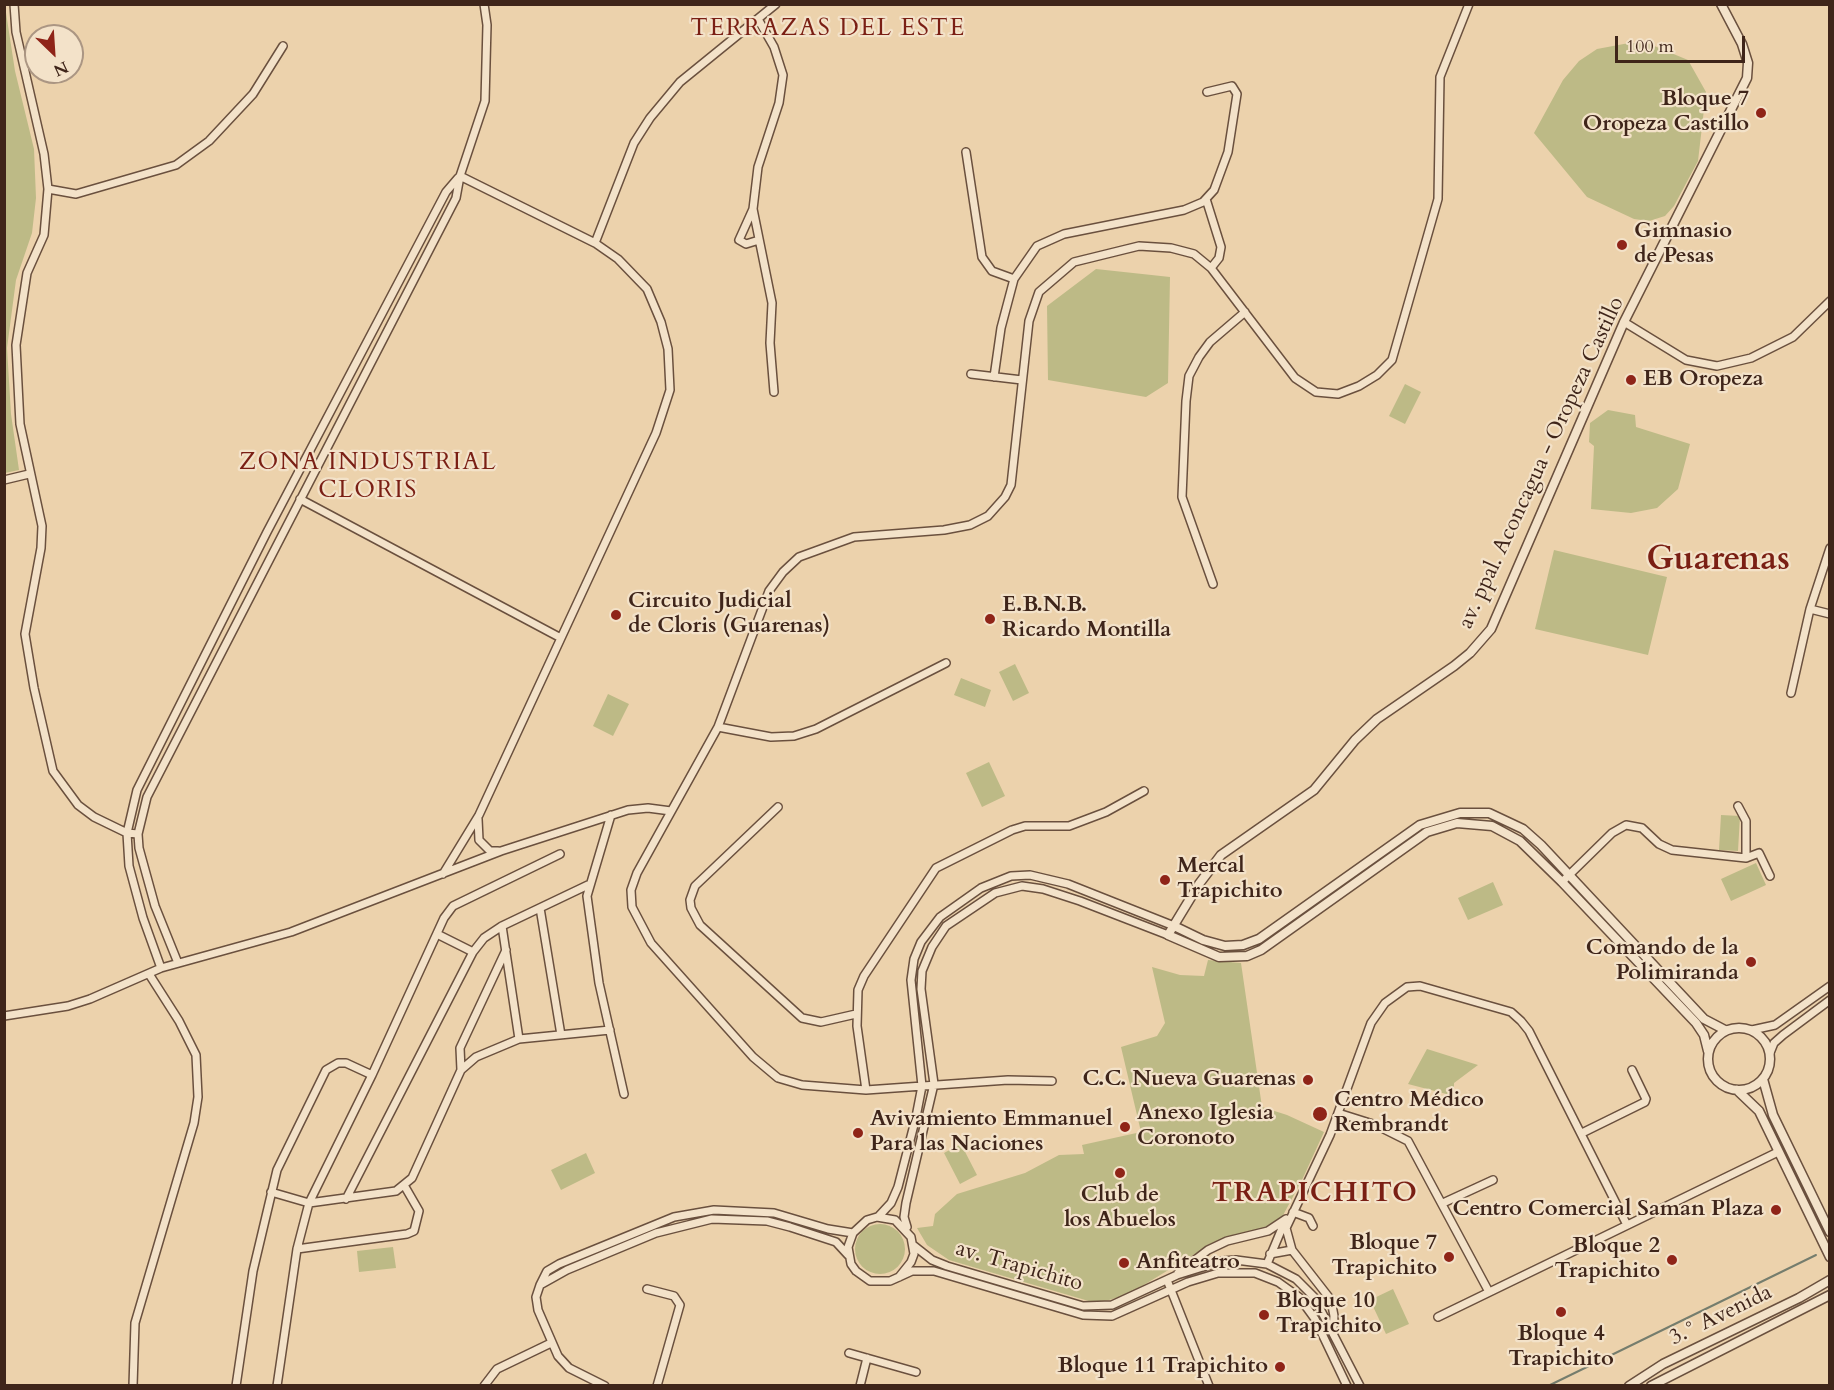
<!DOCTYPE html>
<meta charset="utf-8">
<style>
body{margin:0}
#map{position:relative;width:1834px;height:1390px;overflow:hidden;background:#ecd2ac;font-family:Cardo,serif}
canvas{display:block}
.frame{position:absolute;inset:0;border:6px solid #3f251a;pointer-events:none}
.north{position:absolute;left:24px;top:24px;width:60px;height:60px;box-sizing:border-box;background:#f3e2c9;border:2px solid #ab9683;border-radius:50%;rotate:155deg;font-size:16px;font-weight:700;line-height:24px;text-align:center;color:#3f251a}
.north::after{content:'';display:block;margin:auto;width:21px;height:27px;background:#8f2418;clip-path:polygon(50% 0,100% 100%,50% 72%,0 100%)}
.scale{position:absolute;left:1615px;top:36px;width:130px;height:27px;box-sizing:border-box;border:3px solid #3f251a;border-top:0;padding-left:8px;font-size:18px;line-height:21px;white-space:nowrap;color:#3f251a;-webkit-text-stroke:4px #f3e2c9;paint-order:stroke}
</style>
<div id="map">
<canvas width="1834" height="1390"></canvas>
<div class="frame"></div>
<div class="north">N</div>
<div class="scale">100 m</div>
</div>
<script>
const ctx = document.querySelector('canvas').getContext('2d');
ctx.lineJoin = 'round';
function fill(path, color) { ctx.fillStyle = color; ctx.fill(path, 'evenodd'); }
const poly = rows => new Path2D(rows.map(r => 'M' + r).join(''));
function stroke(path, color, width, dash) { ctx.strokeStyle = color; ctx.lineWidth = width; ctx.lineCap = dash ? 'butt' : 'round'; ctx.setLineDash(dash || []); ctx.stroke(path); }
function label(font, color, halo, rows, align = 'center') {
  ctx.font = font + ' Cardo,serif'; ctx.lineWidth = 4.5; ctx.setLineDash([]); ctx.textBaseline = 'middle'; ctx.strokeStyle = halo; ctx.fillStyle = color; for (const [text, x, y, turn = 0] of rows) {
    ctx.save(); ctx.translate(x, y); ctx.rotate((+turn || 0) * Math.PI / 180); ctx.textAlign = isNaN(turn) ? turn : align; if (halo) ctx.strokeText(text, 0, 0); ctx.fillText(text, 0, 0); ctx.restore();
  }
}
fill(poly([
 [5,6,15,71,34,149,36,198,32,233,16,280,7,348,11,414,19,470,5,473],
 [1629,43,1647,43,1688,60,1706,92,1698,161,1674,206,1665,216,1649,221,1634,219,1587,197,1534,133,1563,80,1579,61,1597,49],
 [1096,269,1170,277,1168,383,1146,397,1048,380,1047,306],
 [1405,384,1421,392,1405,424,1389,416],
 [1608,410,1635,415,1636,427,1690,444,1678,489,1657,508,1631,513,1591,509,1594,446,1589,442,1590,423],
 [1554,550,1667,577,1648,655,1535,629],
 [1015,664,1029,693,1013,701,999,672],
 [961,678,991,690,985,707,954,695],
 [608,694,629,704,613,736,593,726],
 [989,762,1005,796,982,807,966,773],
 [1721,815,1740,816,1738,851,1719,850],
 [1756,863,1766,885,1731,901,1721,879],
 [1493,882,1503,905,1468,920,1458,898],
 [1208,960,1241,963,1262,1107,1287,1115,1324,1132,1302,1180,1281,1219,1274,1226,1224,1240,1198,1252,1129,1294,1109,1300,1092,1302,949,1260,927,1245,917,1228,933,1226,935,1214,957,1194,1025,1173,1059,1155,1084,1154,1082,1145,1141,1132,1121,1047,1157,1036,1165,1023,1152,967,1180,975,1204,976],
 [1427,1049,1478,1065,1454,1083,1454,1096,1408,1084],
 [961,1144,977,1175,960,1184,944,1153],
 [586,1153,595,1173,561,1190,551,1170],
 '855 1249a25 25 0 1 1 50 0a25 25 0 1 1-50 0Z',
 [393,1247,396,1268,359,1272,357,1251],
 [1393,1289,1409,1324,1386,1334,1370,1300]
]), '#bdba86');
stroke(poly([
 [1548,1386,1816,1255]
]), '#757d6d', 2);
const minor = poly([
 [14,4,16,32,44,154,48,189,44,235,27,273,16,345,20,424,42,526,41,548,25,634,34,688,53,771,78,805,94,817,127,833,138,834],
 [758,19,774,47,783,75,779,103,758,167,753,209,739,240,746,244,759,240],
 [966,152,982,257,992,271,1014,279],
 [48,189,76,194,176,165,209,141,253,94,283,46],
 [1206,199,1221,247,1219,258,1211,268],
 [753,209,772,303,770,343,774,392],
 [595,243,634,143,650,118,680,82,776,4],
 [1624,322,1686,360,1717,366,1751,358,1793,337,1830,301],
 [971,374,1022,380],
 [994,377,1001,328,1014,279,1037,246,1064,234,1184,210,1203,202,1214,190,1228,152,1237,94,1232,86,1207,92],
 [4,480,29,474],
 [300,499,559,637],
 [1213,584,1182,497,1186,401,1189,376,1199,357,1210,342,1245,312],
 [1810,609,1830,614],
 [1791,693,1810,609,1830,548],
 [718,727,771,737,794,736,816,729,946,663],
 [1738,806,1746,821,1746,858],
 [778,807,695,886,690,900,691,908,700,925,802,1018,821,1022,856,1014],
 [611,815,587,896,599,983,624,1094],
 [478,819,479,840,490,851,498,851],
 [443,874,479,815,656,433,670,390,668,349,661,322,647,289,618,259,595,243,460,176],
 [1562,882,1612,833,1626,825,1642,828,1659,844,1672,850,1746,858,1759,853,1770,876],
 [540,908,561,1035],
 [502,926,519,1039],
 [437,934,473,952],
 [178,963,155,906,139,848,138,834,147,797,456,198,460,176,485,101,487,25,484,4],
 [161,968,143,918,129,866,127,833,137,790,267,532,446,192,458,178],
 [4,1016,68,1006,90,999,161,968,291,932,501,851,628,810,648,808,671,811],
 [1752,1030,1775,1025,1830,986],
 [1770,1053,1774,1043,1783,1035,1830,1000],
 [461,1070,460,1048,506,950],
 [1052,1081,1008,1080,866,1090,802,1085,778,1078,753,1057,651,943,632,907,631,890,637,873,718,727,769,591,783,572,799,557,854,537,944,530,970,525,988,516,1005,497,1011,485,1029,321,1039,292,1074,262,1139,246,1171,248,1194,254,1211,268,1295,378,1316,392,1338,394,1359,386,1377,375,1392,360,1438,199,1440,77,1469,4],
 [866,1090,857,1026,858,990,864,976,936,868,1012,830,1025,826,1069,826,1106,812,1144,791],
 [1338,1113,1376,1125,1408,1141,1489,1292],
 [1582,1133,1645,1102,1646,1099,1632,1070],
 [271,1192,309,1203,396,1191,412,1178,461,1070,476,1057,519,1039,610,1030],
 [346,1199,473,952,484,938,502,926,588,885],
 [1443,1203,1493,1180],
 [1293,1212,1309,1218,1313,1226],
 [878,1217,891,1203,898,1187,916,1117,922,1086,911,980,914,959,921,942,940,917,981,888,1011,876,1030,875,1068,884,1174,926],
 [907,1227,904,1217,906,1203,934,1084,921,989,922,971,932,947,946,926,995,893,1022,886,1043,889,1080,901,1168,935],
 [913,1245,932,1260,947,1266,1083,1306,1112,1305,1177,1275,1222,1261,1236,1260,1267,1264,1296,1279,1314,1297,1360,1386],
 [297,1249,407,1234,414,1231,419,1211,404,1185],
 [1270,1254,1292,1250],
 [1267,1264,1285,1221],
 [1178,1273,1208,1250,1227,1241,1268,1231,1286,1219],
 [899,1277,911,1262,914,1254,911,1237,895,1220,877,1217,867,1220,853,1233,848,1247,851,1264,856,1271,870,1281,890,1281,899,1277,912,1271,934,1271,1083,1315,1112,1316,1188,1282,1218,1273,1255,1273,1278,1282,1299,1297,1315,1319,1347,1386],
 [1167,1280,1209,1386],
 [542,1284,567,1270,656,1233,712,1219,767,1221,790,1227,836,1242,848,1255],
 [647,1289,674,1296,680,1305,657,1386],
 [1438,1317,1778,1152],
 [1333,1329,1334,1316,1331,1300,1292,1250,1286,1228,1330,1135,1371,1023,1385,1003,1407,987,1420,986,1511,1012,1521,1021,1529,1031,1627,1225],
 [849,1353,916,1372],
 [133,1386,135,1323,194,1123,198,1097,196,1055,179,1021,149,974],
 [236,1386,253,1271,277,1170,326,1070,338,1063,346,1063,372,1075],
 [277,1386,297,1249,309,1203,372,1075,444,918,453,906,560,854],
 [484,1386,497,1369,551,1343],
 [605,1386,569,1368,558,1356,538,1310,536,1297,540,1285,547,1271,559,1264,674,1217,714,1210,774,1213,828,1229,853,1233],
 [860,1386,867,1358]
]);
const tertiary = poly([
 [1174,926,1203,940,1225,946,1243,945,1259,939,1420,825,1460,813,1489,813,1523,829,1541,845,1704,1019,1725,1030],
 '1708 1059a31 31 0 1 1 62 0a31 31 0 1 1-62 0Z',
 [1708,1051,1704,1035,1696,1023,1562,882,1520,841,1492,826,1457,823,1427,832,1261,950,1247,956,1219,957,1168,935,1199,884,1221,855,1314,790,1355,740,1377,719,1454,666,1470,653,1491,629,1624,322,1747,78,1748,63,1742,44,1721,4],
 [1763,1079,1773,1115,1830,1232],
 [1737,1090,1759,1111,1830,1257],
 [1629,1386,1663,1364,1799,1298,1830,1280],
 [1651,1386,1830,1295]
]);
stroke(minor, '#6a503e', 10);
stroke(tertiary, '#6a503e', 11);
stroke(minor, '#f3e2c9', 7);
stroke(tertiary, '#f3e2c9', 8);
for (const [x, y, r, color] of [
 [1761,113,6,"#8f2418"],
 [1622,245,6,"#8f2418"],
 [1631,380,6,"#8f2418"],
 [616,615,6,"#8f2418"],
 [990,619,6,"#8f2418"],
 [1165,880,6,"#8f2418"],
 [1751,962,6,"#8f2418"],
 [1308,1080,6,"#8f2418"],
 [1320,1114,8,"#8f2418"],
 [1125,1127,6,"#8f2418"],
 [858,1133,6,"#8f2418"],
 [1120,1173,6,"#8f2418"],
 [1776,1210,6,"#8f2418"],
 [1449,1257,6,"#8f2418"],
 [1672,1260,6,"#8f2418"],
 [1124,1263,6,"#8f2418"],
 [1561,1312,6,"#8f2418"],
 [1264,1315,6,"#8f2418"],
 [1280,1367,6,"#8f2418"]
]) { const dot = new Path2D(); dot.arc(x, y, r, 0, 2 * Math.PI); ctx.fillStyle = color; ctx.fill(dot); stroke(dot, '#f3e2c9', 2); }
label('bold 22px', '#3f251a', '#f3e2c9', [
 ["Bloque 7",1749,100,"right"],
 ["Oropeza Castillo",1749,125,"right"],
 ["Gimnasio",1634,232],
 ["de Pesas",1634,257],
 ["EB Oropeza",1643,380],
 ["Circuito Judicial",628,602],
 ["de Cloris (Guarenas)",628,627],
 ["E.B.N.B.",1002,606],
 ["Ricardo Montilla",1002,631],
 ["Mercal",1177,867],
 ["Trapichito",1177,892],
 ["Comando de la",1739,949,"right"],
 ["Polimiranda",1739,974,"right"],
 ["C.C. Nueva Guarenas",1296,1080,"right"],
 ["Centro Médico",1334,1101],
 ["Rembrandt",1334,1126],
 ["Anexo Iglesia",1137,1114],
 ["Coronoto",1137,1139],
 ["Avivamiento Emmanuel",870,1120],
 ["Para las Naciones",870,1145],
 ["Club de",1120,1196,"center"],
 ["los Abuelos",1120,1221,"center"],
 ["Centro Comercial Saman Plaza",1764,1210,"right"],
 ["Bloque 7",1437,1244,"right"],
 ["Trapichito",1437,1269,"right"],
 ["Bloque 2",1660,1247,"right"],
 ["Trapichito",1660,1272,"right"],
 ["Anfiteatro",1136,1263],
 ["Bloque 10",1276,1302],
 ["Trapichito",1276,1327],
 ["Bloque 4",1561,1335,"center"],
 ["Trapichito",1561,1360,"center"],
 ["Bloque 11 Trapichito",1268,1367,"right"]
], 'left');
label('22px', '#3f251a', '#f3e2c9', [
 ["av. ppal. Aconcagua - Oropeza Castillo",1542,463,-65],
 ["av. Trapichito",1019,1267,16],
 ["3.° Avenida",1721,1316,-26]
]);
ctx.letterSpacing = '1.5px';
label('24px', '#7a1f14', '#f3e2c9', [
 ["TERRAZAS DEL ESTE",828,29],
 ["ZONA INDUSTRIAL",368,463],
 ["CLORIS",368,491]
]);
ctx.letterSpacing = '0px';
ctx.letterSpacing = '1.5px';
label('bold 28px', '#7a1f14', '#f3e2c9', [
 ["TRAPICHITO",1315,1195]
]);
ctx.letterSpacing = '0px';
label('bold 34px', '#7a1f14', '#f3e2c9', [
 ["Guarenas",1718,561]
]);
</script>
